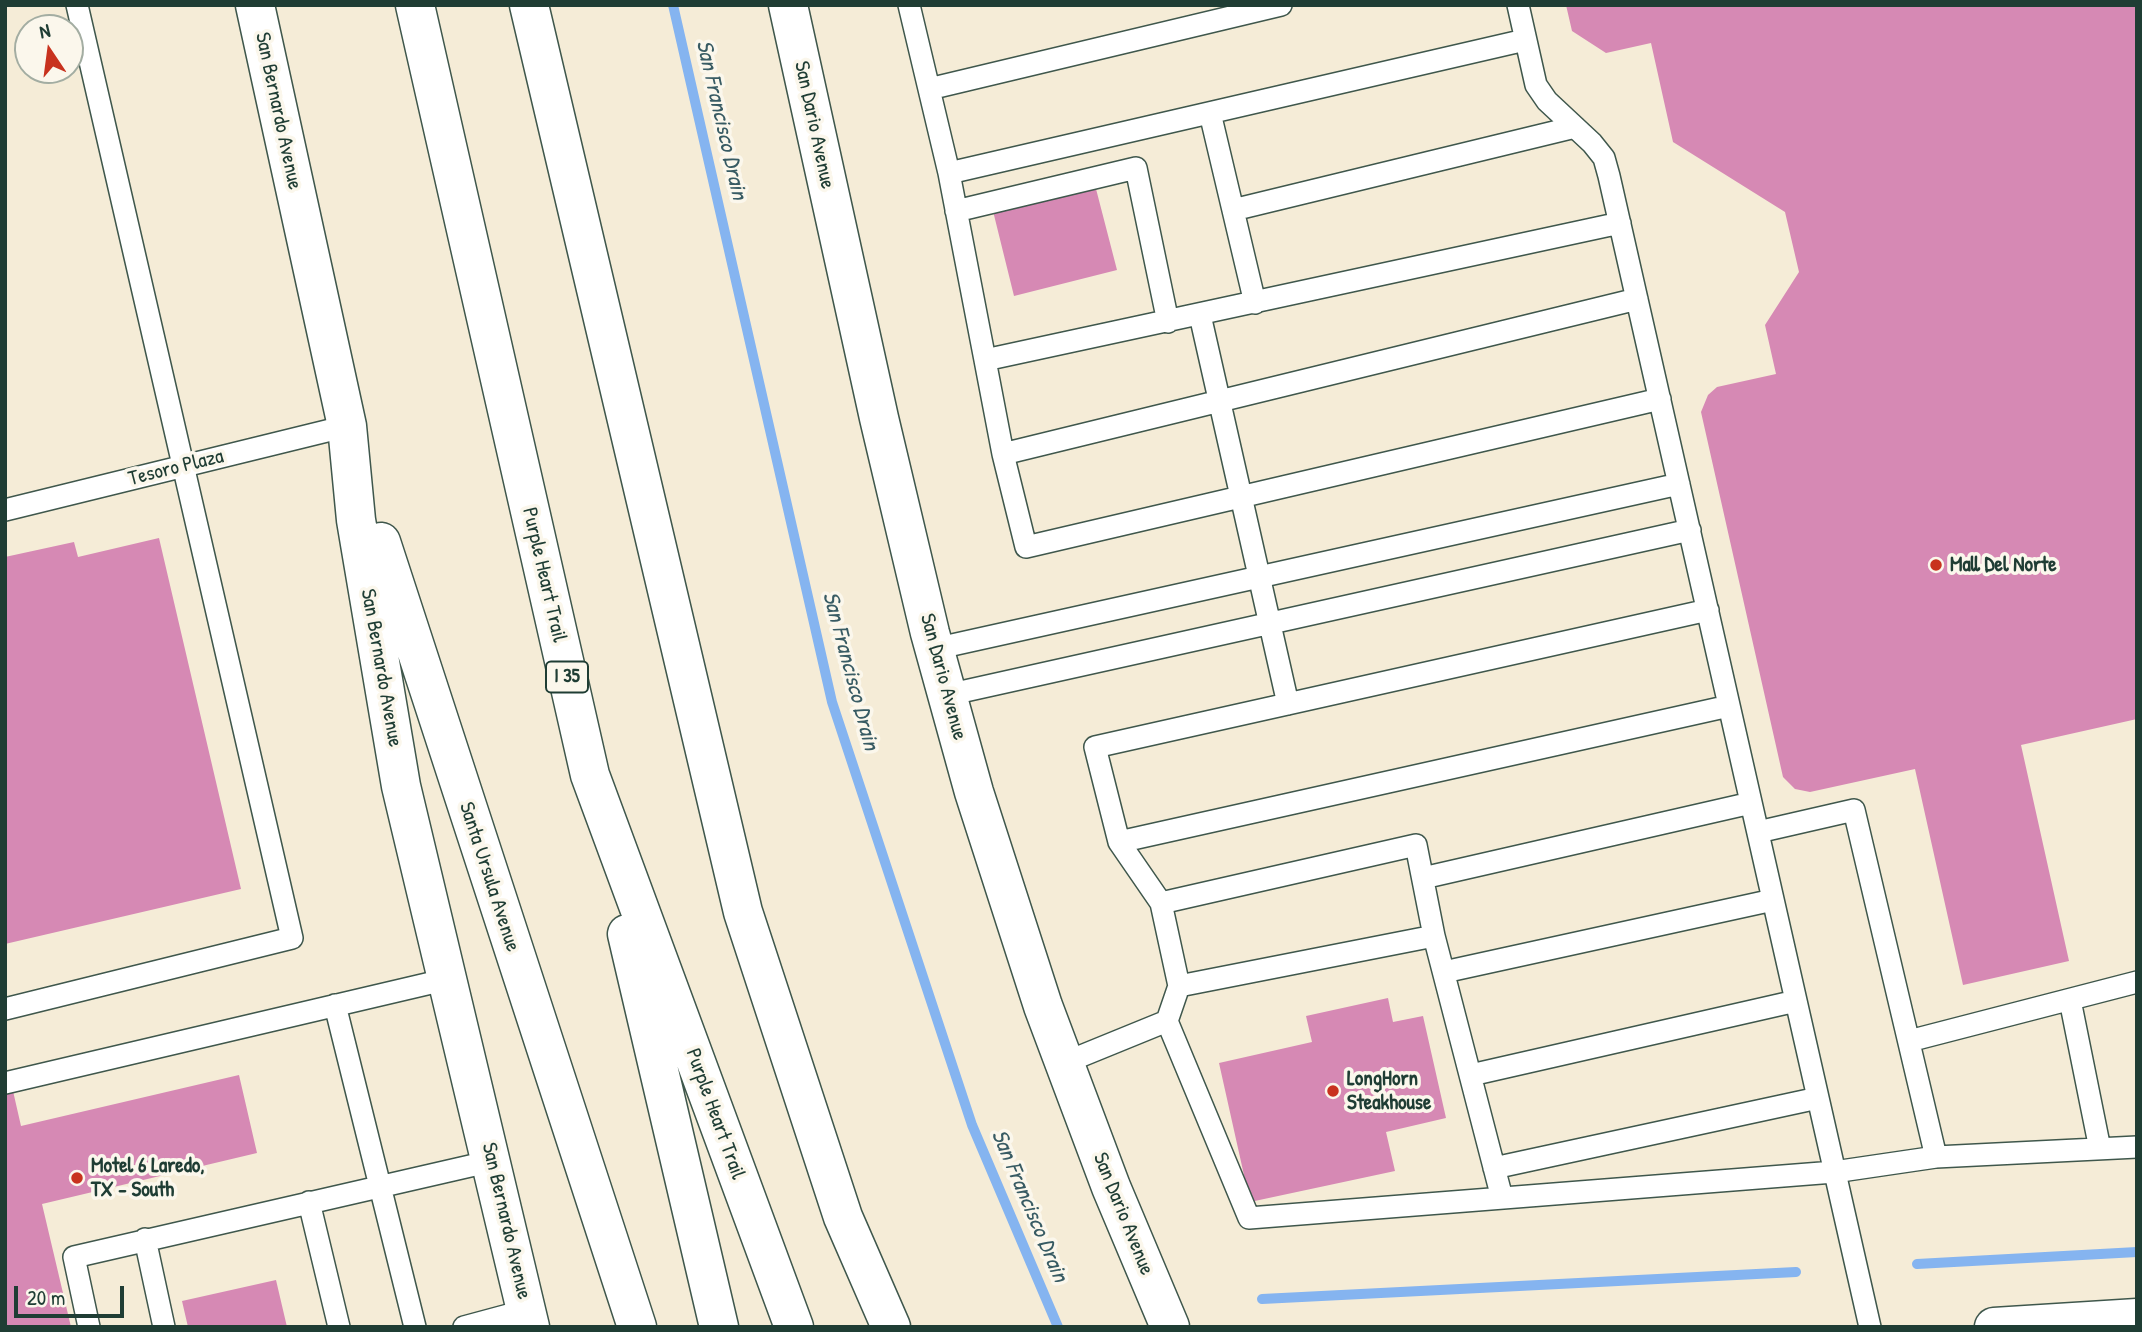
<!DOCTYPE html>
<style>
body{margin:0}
#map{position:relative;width:2142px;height:1332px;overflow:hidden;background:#f5ecd7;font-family:"Patrick Hand",sans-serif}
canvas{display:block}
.frame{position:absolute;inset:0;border:7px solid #1f3d34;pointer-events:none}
.north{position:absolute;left:14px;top:14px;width:70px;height:70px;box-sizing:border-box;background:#fbf7ec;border:2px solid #a3ada2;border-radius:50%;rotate:347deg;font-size:19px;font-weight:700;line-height:28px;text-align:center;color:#1f3d34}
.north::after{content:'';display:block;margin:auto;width:24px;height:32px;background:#c8321e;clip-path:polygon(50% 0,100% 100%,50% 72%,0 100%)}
.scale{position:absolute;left:14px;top:1286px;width:110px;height:32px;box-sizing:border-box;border:4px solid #1f3d34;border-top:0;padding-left:9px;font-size:21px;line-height:24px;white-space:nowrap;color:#1f3d34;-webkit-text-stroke:5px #fbf7ec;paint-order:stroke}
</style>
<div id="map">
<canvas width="2142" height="1332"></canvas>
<div class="frame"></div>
<div class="north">N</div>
<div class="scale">20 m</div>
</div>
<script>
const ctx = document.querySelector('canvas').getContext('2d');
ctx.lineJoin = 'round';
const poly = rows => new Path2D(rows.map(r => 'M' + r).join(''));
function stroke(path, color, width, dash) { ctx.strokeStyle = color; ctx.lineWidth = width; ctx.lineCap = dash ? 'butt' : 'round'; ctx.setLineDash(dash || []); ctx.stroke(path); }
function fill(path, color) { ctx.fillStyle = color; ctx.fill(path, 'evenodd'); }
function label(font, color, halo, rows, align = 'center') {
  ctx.font = font + ' "Patrick Hand",sans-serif'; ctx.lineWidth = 7; ctx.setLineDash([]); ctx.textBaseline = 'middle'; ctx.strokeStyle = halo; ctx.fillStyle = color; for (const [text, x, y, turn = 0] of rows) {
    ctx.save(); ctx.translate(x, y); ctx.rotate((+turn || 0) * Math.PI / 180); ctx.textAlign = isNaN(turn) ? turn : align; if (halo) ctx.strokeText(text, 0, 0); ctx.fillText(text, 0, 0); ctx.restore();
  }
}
stroke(poly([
 [673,5,832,702,972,1125,1058,1327],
 [1917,1264,2137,1252],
 [1262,1299,1796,1272]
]), '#85b4f0', 10);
fill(poly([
 [1566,5,2137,5,2137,719,2021,745,2069,961,1963,985,1915,769,1810,792,1795,789,1783,777,1701,412,1708,395,1717,387,1776,374,1765,325,1799,272,1785,212,1673,142,1651,43,1606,53,1572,31],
 [1095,185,1117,270,1014,296,993,211],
 [159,538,241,889,5,944,5,557,74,542,78,557],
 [1388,998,1393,1022,1423,1016,1446,1118,1386,1132,1395,1171,1250,1202,1219,1063,1312,1042,1306,1016],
 [239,1075,257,1153,42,1204,71,1327,5,1327,5,1093,13,1091,21,1126],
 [276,1280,287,1327,188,1327,182,1301]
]), '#d689b4');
const service = poly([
 [909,5,949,173,985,360,1620,223],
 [1518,5,1536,85,1547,101,1592,143,1604,158,1609,176,1870,1327],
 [929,89,1281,5],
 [1210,113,1255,303],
 [949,173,1525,40],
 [1233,210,1575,127],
 [956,211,1136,168,1168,322],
 [1637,299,1003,454,1026,547,1660,399],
 [1200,315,1288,704],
 [985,360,1003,454],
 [5,510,347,426],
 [1708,610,1095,747,1119,842,1729,706],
 [934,649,1679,484],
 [947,695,1690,530],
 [1119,842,1161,903],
 [1423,878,1751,803],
 [1444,972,1773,900],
 [1179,986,1161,903,1416,845,1434,936],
 [2070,1000,2100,1149],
 [335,1005,415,1327],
 [5,1009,292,938,77,5],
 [1167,1021,1179,986,1434,936,1502,1198],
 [1909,1041,2137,982],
 [1064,1063,1167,1021,1249,1218,1834,1172,1936,1157,1854,810,1758,832],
 [1471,1075,1796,1001],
 [5,1083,448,979],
 [1936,1157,2137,1147],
 [1494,1168,1818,1098],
 [309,1202,339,1327],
 [145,1239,164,1327],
 [89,1327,74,1257,492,1161],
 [464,1327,527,1310]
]);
const tertiary = poly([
 [1994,1327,2137,1318]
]);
const secondary = poly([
 [255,5,347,426,356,520,401,786,530,1327],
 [788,5,879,418,930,633,974,792,1043,1006,1111,1187,1170,1327],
 [381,542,637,1327]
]);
const motorway = poly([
 [415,5,590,775,794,1327],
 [529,5,743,912,843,1217,891,1327],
 [627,934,719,1327]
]);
stroke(service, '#3f574c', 24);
stroke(tertiary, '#3f574c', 41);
stroke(secondary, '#3f574c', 41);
stroke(motorway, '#3f574c', 41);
stroke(service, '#fff', 21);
stroke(tertiary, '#fff', 38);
stroke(secondary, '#fff', 38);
stroke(motorway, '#fff', 38);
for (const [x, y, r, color] of [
 [1936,565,7,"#c8321e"],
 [1333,1091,7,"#c8321e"],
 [77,1178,7,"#c8321e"]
]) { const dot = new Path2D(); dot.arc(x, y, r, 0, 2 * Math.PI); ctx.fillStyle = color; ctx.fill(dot); stroke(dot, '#fbf7ec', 2.5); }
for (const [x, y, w] of [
 [567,677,42]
]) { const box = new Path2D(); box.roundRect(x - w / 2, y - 15.5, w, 31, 5); ctx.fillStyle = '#fbf7ec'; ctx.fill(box); stroke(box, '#1f3d34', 2); }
label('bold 19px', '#1f3d34', null, [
 ["I 35",567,677]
]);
label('21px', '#1f3d34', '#fbf7ec', [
 ["San Bernardo Avenue",278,111,78],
 ["San Dario Avenue",814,125,78],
 ["Tesoro Plaza",176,468,-14],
 ["Purple Heart Trail",544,575,77],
 ["San Bernardo Avenue",381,668,80],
 ["San Dario Avenue",943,677,75],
 ["Santa Ursula Avenue",489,877,72],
 ["Purple Heart Trail",715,1114,70],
 ["San Dario Avenue",1123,1214,68],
 ["San Bernardo Avenue",506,1221,77]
]);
label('bold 21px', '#1f3d34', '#fbf7ec', [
 ["Mall Del Norte",1950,565],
 ["LongHorn",1347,1079],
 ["Steakhouse",1347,1103],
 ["Motel 6 Laredo,",91,1166],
 ["TX - South",91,1190]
], 'left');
label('italic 23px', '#385b63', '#fbf7ec', [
 ["San Francisco Drain",721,120,77],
 ["San Francisco Drain",850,671,75],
 ["San Francisco Drain",1029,1206,67]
]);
</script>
